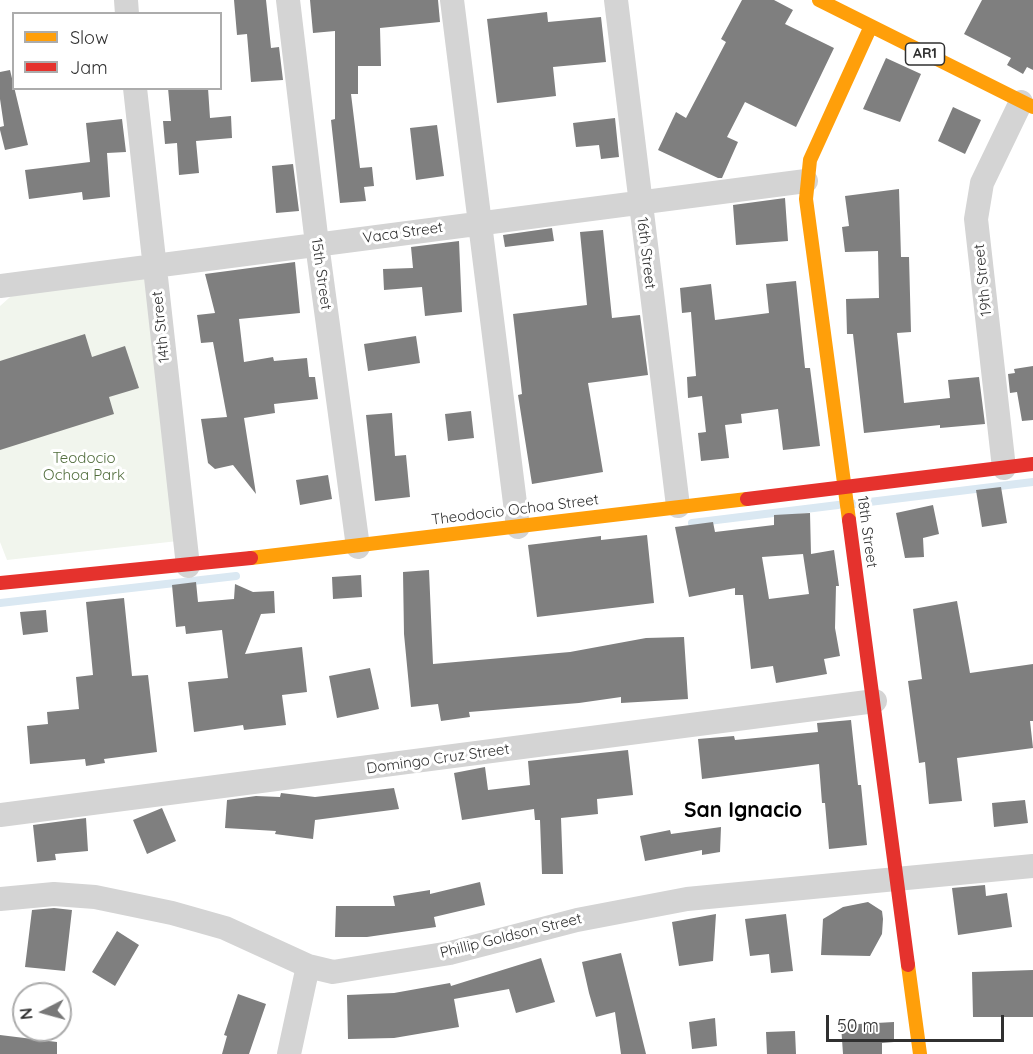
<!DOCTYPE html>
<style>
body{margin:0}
#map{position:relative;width:1033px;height:1054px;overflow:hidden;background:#fff;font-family:Quicksand,sans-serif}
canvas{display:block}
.legend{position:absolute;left:12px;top:12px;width:210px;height:78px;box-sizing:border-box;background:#fff;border:2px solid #acacac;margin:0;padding:8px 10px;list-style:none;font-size:18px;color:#303030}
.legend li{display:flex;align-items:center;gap:12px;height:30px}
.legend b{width:30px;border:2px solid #acacac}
.north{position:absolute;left:12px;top:982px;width:60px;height:60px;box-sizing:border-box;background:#fff;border:2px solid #acacac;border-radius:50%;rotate:264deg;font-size:16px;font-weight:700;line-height:24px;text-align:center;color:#303030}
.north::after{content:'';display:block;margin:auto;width:21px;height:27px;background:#787878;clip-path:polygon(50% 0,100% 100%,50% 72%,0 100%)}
.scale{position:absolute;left:826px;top:1015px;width:178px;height:27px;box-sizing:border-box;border:3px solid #303030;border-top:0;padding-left:8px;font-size:18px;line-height:21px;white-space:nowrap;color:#303030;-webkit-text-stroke:4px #fff;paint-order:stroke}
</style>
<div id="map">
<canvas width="1033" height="1054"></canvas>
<ul class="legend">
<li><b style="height:8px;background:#ff9f0a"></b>Slow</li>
<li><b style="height:8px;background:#e5322d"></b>Jam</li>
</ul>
<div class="north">N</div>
<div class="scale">50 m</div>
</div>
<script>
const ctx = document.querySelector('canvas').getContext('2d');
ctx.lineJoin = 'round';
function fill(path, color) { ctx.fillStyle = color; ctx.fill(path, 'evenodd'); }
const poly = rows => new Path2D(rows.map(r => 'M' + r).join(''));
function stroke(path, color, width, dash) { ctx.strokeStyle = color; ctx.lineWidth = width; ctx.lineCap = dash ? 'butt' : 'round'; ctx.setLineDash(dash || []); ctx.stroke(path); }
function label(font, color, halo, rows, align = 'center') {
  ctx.font = font + ' Quicksand,sans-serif'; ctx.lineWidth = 6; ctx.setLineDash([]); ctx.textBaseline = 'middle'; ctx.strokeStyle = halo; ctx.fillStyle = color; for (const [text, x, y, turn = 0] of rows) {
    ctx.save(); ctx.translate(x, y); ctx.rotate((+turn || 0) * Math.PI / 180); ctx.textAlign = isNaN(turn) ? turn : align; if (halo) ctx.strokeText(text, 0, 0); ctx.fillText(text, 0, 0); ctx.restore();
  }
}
fill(poly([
 [148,275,178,541,7,560,0,542,0,306,18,290]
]), '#f1f5ed');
stroke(poly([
 [853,504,1033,482],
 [692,523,838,505],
 [0,603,236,576]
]), '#dae8f2', 8);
fill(poly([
 [234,0,266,0,271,48,279,47,283,80,251,82,247,34,237,35],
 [310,0,438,0,440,22,380,28,381,66,358,66,358,94,351,94,360,168,372,167,374,186,364,187,366,201,340,203,331,120,335,119,335,31,313,33],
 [742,0,774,0,793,10,785,24,834,48,796,127,745,102,727,137,738,142,722,178,718,178,658,150,676,112,686,118,726,42,721,39],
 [982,0,1033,0,1033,70,1027,67,1023,74,1007,65,1011,58,964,34],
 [547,12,548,22,601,17,606,62,553,67,556,96,497,103,487,19],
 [886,58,921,74,900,122,863,109],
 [10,70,28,145,5,150,0,130,0,127,4,126,0,99,0,72],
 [168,88,208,88,210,118,231,116,232,138,196,141,199,173,179,175,177,143,165,144,163,121,171,121],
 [953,107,981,120,965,154,938,141],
 [615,118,619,157,601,159,599,145,576,147,573,123],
 [122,119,126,152,107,153,110,197,83,200,82,192,29,199,25,170,90,162,86,123],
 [437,125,444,176,416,180,410,128],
 [293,164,299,211,276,213,272,166],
 [899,189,901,257,909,257,911,332,897,333,904,403,950,398,948,380,979,377,985,424,940,428,940,425,864,433,853,334,847,334,846,299,879,298,878,251,845,252,842,227,849,226,845,196],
 [785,198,788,241,736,245,733,205],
 [552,228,554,241,505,247,503,235],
 [603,230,612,318,640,315,648,375,588,383,603,472,532,484,518,395,522,394,513,314,587,305,580,232],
 [459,241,462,312,425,316,422,287,384,290,383,269,413,268,411,247],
 [295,262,300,313,239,319,244,362,273,357,274,361,307,358,309,377,315,377,318,399,274,404,275,413,244,418,256,494,233,465,215,469,208,463,201,419,227,417,213,342,201,343,197,315,215,313,205,274],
 [796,281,805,368,810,368,820,446,783,450,778,409,741,414,742,423,725,425,729,458,701,461,698,433,706,432,702,396,688,398,687,377,696,376,691,312,682,313,680,288,711,284,715,320,769,313,766,284],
 [85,334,92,357,125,346,139,388,109,397,114,414,0,450,0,361],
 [416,336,420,363,368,371,364,344],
 [1033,366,1033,420,1022,421,1017,392,1010,393,1008,374,1015,373,1014,369],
 [471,411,474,438,448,441,445,414],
 [392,413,395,456,406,455,410,497,375,501,366,415],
 [328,475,332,499,300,505,296,480],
 [1001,487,1007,523,982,527,976,490],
 [933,505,939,534,923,538,924,557,905,558,896,513],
 [810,513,811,554,834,550,839,586,836,586,835,628,840,656,824,659,827,674,776,683,773,666,751,669,743,595,735,595,735,588,689,597,675,527,713,522,715,532,774,525,774,515],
 [803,554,809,594,769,599,762,557],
 [647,535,654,603,537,617,528,545,601,536,601,540],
 [429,570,433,664,570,652,646,638,684,637,688,699,621,703,621,697,579,703,469,712,470,717,441,721,438,704,411,707,404,634,403,572],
 [361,575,362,597,333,599,332,577],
 [196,582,198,602,234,599,235,584,253,592,274,591,275,613,261,614,245,654,302,647,307,692,282,695,286,725,244,730,243,725,194,732,188,682,228,678,222,630,186,634,185,626,176,627,172,585],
 [124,598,132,676,148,675,157,752,104,759,105,763,86,766,85,759,30,764,27,726,48,724,47,712,79,709,76,677,93,675,86,602],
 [957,601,970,673,1033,664,1033,721,1030,721,1033,748,957,758,962,801,929,804,925,762,919,763,908,681,922,679,913,609],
 [46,610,48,632,23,635,20,612],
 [370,668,379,709,337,718,329,676],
 [851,720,858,785,861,785,867,845,829,849,825,803,822,803,819,764,702,779,698,739,734,736,735,740,818,732,817,723],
 [628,750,633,795,597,799,598,814,561,818,563,874,542,874,540,820,535,820,534,809,462,820,454,773,485,767,488,790,530,785,528,761],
 [394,788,399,809,315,820,313,839,275,834,276,831,225,828,227,800,256,796,280,797,281,793,315,797],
 [1025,800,1028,823,994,827,992,803],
 [162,808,176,841,147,854,133,820],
 [86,818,88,851,55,854,56,860,37,862,33,825],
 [721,827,720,852,702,855,702,850,645,861,640,836,670,830,671,834],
 [480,882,485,905,434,917,436,927,367,937,335,937,336,906,395,906,393,896,430,890,430,894],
 [985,885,986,896,1007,893,1012,927,958,935,952,888],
 [868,902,882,911,883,919,882,934,870,956,821,955,823,919,843,907],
 [54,908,72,910,65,971,25,967,32,910],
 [716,914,713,961,679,966,672,922],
 [786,914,793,971,771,973,769,954,750,956,745,919],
 [117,931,139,945,115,986,92,972],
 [621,953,646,1054,621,1054,615,1012,596,1017,589,993,582,962],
 [541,958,555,1002,516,1013,509,989,454,999,459,1027,394,1038,348,1039,347,995,394,993,450,983,451,986],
 [1033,970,1033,1017,973,1017,972,972],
 [238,994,266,1004,249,1054,222,1054,227,1036,224,1035],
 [715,1018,717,1046,692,1049,689,1022],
 [894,1022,894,1042,882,1043,882,1054,843,1054,841,1025],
 [795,1031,796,1054,767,1054,766,1032],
 [0,1035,57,1042,57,1054,0,1054]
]), '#7f7f7f');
stroke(poly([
 [126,0,127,14],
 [288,0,317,244,358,547],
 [452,0,518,527],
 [616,0,678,506],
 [135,88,188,566],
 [0,286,806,181],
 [1004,468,976,219,982,183,1021,102],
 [0,815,875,701],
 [0,899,54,894,95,897,172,913,225,928,308,966,333,972,450,953,577,920,687,899,1033,866],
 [289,1054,308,966]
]), '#d4d4d4', 24);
stroke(poly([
 [819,0,1033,107],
 [849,520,806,199,810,160,871,26],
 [251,558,747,499],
 [908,965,920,1054]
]), '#ff9f0a', 14);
stroke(poly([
 [747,499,1033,464],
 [849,520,908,965],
 [0,583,251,558]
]), '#e5322d', 14);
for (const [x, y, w] of [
 [925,54,39]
]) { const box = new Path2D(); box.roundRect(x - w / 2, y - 11, w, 22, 4.5); ctx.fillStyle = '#fff'; ctx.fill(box); stroke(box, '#303030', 1.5); }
label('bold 14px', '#303030', null, [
 ["AR1",925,54]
]);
label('15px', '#303030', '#fff', [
 ["Vaca Street",403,233,-8],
 ["16th Street",646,253,83],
 ["15th Street",321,274,82],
 ["19th Street",983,280,-96],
 ["14th Street",161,327,-96],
 ["Theodocio Ochoa Street",515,510,-7],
 ["18th Street",867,532,82],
 ["Domingo Cruz Street",438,759,-8],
 ["Phillip Goldson Street",511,936,-14]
]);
label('15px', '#516d3c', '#fff', [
 ["Teodocio",84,458],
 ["Ochoa Park",84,475]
]);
label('bold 21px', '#000', '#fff', [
 ["San Ignacio",743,811]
]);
</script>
